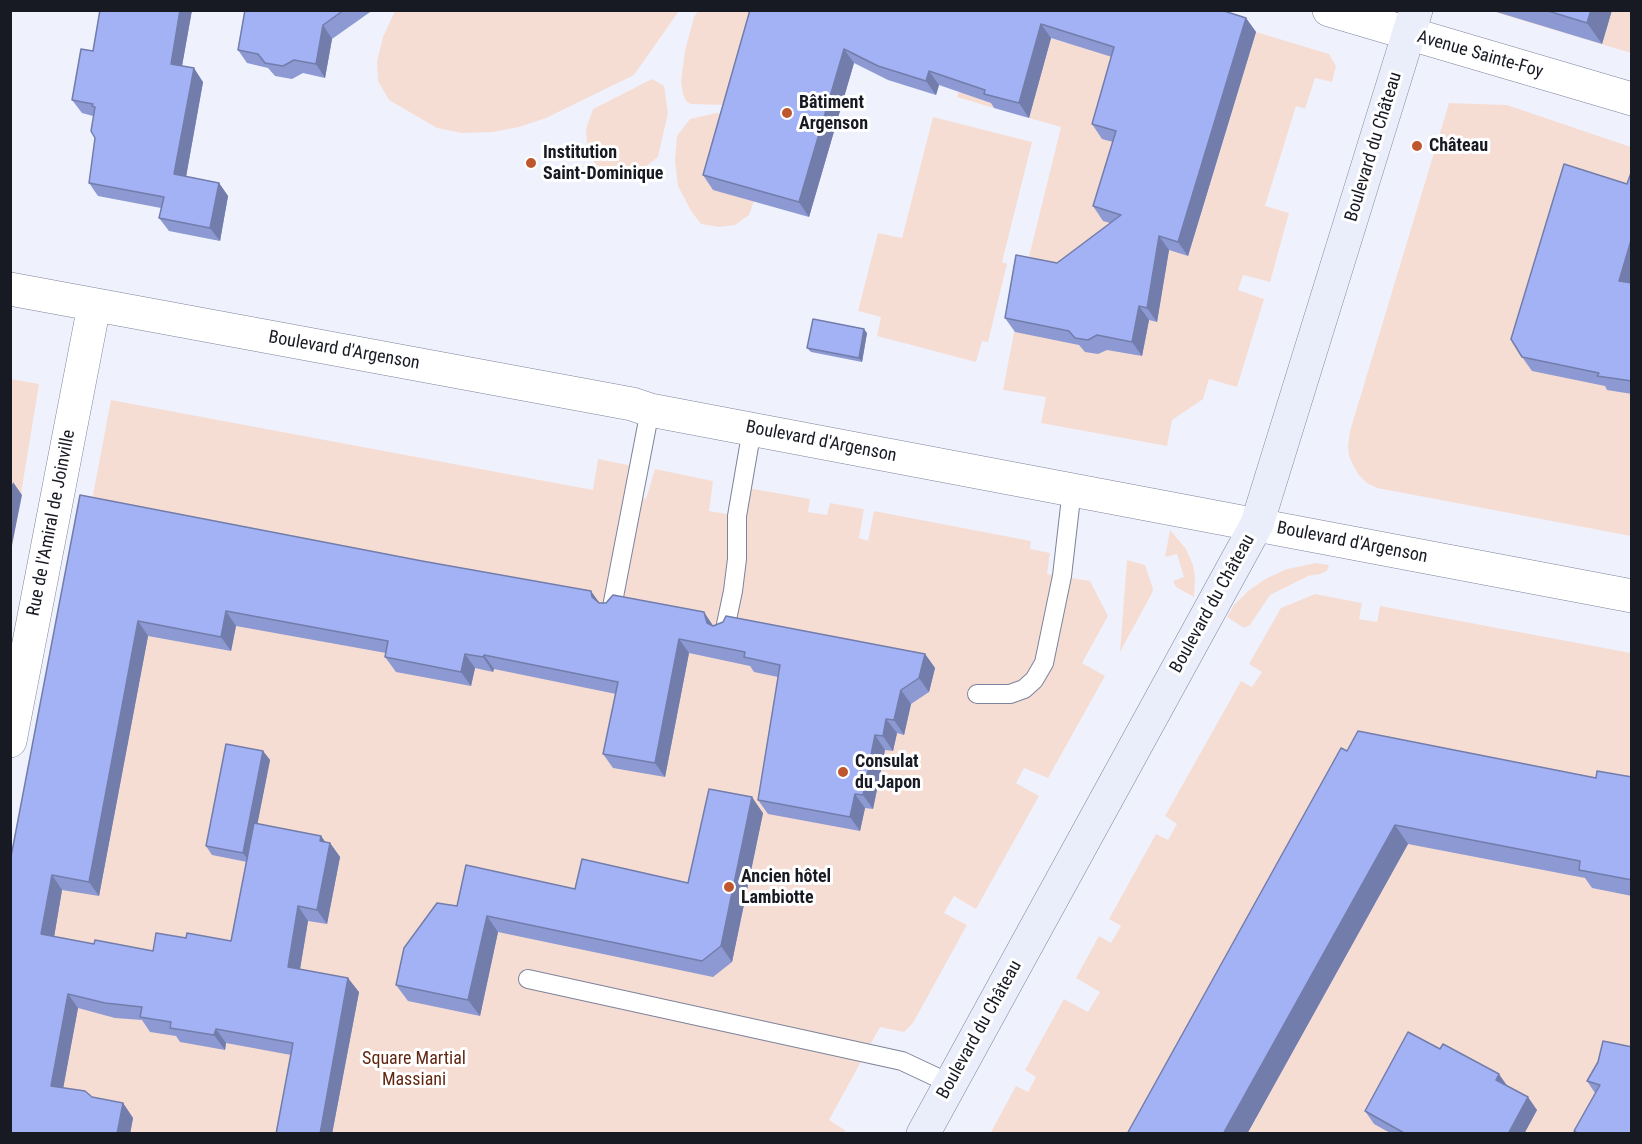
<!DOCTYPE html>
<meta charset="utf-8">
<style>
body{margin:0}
#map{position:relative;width:1642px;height:1144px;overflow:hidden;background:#eff2fd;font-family:"Roboto Condensed",sans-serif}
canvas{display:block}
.frame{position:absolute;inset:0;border:12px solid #181a23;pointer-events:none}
</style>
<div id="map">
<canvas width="1642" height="1144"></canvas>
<div class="frame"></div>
</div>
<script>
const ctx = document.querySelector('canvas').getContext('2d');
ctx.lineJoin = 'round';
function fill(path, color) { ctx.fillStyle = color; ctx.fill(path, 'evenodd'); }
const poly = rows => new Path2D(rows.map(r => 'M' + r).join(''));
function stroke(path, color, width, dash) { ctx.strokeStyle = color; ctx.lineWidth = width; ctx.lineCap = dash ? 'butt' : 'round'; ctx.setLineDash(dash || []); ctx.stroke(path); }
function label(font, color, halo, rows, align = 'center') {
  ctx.font = font + ' "Roboto Condensed",sans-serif'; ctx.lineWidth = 6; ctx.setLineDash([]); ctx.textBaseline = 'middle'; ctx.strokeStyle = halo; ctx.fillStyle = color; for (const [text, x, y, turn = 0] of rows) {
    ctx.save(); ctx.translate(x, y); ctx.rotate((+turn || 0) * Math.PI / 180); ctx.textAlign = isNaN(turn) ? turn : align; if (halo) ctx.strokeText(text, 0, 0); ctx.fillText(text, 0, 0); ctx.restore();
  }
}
fill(poly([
 [395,11,395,10,679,11,634,75,546,118,519,127,493,132,462,133,437,128,389,100,378,81,377,62,383,37],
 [698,11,764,11,724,105,691,104,686,101,683,94,681,81,685,51,694,17],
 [1490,11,1631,11,1631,53,1491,11],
 [1256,32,1329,54,1336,66,1332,82,1315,78,1305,109,1296,106,1265,206,1289,213,1270,282,1243,275,1238,290,1264,299,1237,387,1209,379,1203,399,1172,420,1167,446,1041,423,1046,397,1003,390,1026,269,1061,127,1029,118,1038,85,994,108,957,97,962,82,1050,38,1066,43,1068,38,1130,63,1102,138,1126,146,1118,226,1188,256],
 [652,79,664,86,668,113,658,157,640,171,623,178,603,173,594,162,587,145,586,129,593,109],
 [1449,103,1507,105,1631,147,1631,536,1377,488,1367,483,1358,474,1353,465,1349,456,1348,446,1350,431],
 [716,113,724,114,754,201,749,215,735,225,719,227,701,224,691,211,678,186,675,161,677,136,690,119],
 [933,117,1032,142,1002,262,1007,264,988,342,982,341,976,362,877,336,881,317,858,311,878,233,902,238],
 [11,379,39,384,11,555],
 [111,400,593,490,598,459,633,466,627,496,646,499,655,469,713,481,709,511,737,516,748,488,810,499,808,512,827,515,830,503,864,509,859,538,868,541,874,511,1031,541,1030,549,1050,553,1047,574,1090,581,1108,616,1082,663,1105,676,1048,778,1024,768,1016,783,1039,796,976,909,954,896,944,913,967,925,913,1023,904,1032,880,1027,829,1120,845,1130,843,1133,11,1134,75,590],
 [1170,530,1186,549,1193,565,1195,577,1194,597,1176,587,1173,581,1184,577,1177,554,1165,557],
 [1127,560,1145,565,1153,589,1152,593,1120,652],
 [1316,563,1329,565,1327,571,1320,574,1308,576,1270,595,1250,625,1244,628,1227,617,1234,605,1248,591,1267,578,1287,569],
 [1315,594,1362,603,1359,619,1377,622,1380,606,1631,653,1631,1133,990,1134,1016,1086,1028,1092,1036,1077,1025,1070,1064,999,1088,1012,1100,992,1076,978,1099,936,1111,943,1121,926,1109,919,1156,834,1168,840,1177,824,1165,816,1241,681,1252,687,1262,672,1249,664,1281,608]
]), '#f6ddd4');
const lane = poly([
 [612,607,650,410],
 [725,629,733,591,737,559,737,516,752,429],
 [977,694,1010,694,1024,689,1034,680,1044,663,1062,576,1072,489],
 [528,979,902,1061,951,1084]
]);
const street = poly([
 [1329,10,1632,99],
 [10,289,632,404,650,410,1632,596],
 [10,741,94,306]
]);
const secondary = poly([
 [923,1134,1257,524,1416,10]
]);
stroke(lane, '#7d839a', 20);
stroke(street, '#7d839a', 34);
stroke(secondary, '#7d839a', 34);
stroke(lane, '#fff', 18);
stroke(street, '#fff', 33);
stroke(secondary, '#eaedfa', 33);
fill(poly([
 [100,10,192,10,182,66,203,82,186,177,219,183,228,196,220,241,169,231,159,218,161,208,98,196,89,183,95,138,93,116,82,113,72,100,93,51],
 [245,10,373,10,332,39,325,78,303,73,292,79,275,76,268,68,247,63,238,50],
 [750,10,1246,18,1256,32,1188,256,1169,250,1157,322,1149,320,1142,356,1107,350,1098,354,1085,352,1079,345,1015,332,1005,318,1057,263,1110,223,1103,221,1093,206,1113,142,1102,139,1092,124,1112,57,1051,38,1029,118,994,108,991,103,939,85,936,95,888,80,854,63,809,217,713,190,703,175],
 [1490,10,1612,10,1602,44],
 [1632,170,1632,394,1607,390,1605,386,1532,371,1522,357,1627,184],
 [867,333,862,362,811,352,807,348],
 [80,495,600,603,713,626,925,654,935,668,929,692,911,704,904,735,897,733,893,751,885,750,873,809,865,808,860,831,768,814,758,800,778,677,754,672,750,666,689,653,665,777,613,768,603,754,616,694,494,669,493,672,475,668,471,686,396,672,385,657,386,653,236,626,231,651,148,636,99,896,62,890,54,937,94,944,153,951,186,938,231,941,247,862,212,855,206,846,263,751,270,760,257,824,321,836,325,842,330,843,340,857,327,924,308,921,300,969,359,992,332,1134,276,1134,291,1055,226,1043,225,1050,180,1042,176,1036,150,1032,142,1020,115,1018,78,1008,63,1088,92,1097,123,1103,133,1118,130,1134,10,1134],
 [1347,751,1596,778,1632,777,1632,896,1592,888,1585,878,1408,844,1247,1134,1127,1134],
 [763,813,732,962,713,977,498,932,480,1016,408,1001,396,985,457,906,575,889,688,883],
 [1440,1049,1507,1086,1537,1110,1524,1134,1392,1134,1374,1124,1365,1111],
 [1598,1062,1632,1134,1576,1134,1574,1131,1595,1093,1587,1081]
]), '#8c99d2');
fill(poly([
 [180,10,192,10,180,77,171,64],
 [1591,10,1612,10,1602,44,1587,23],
 [1246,18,1256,32,1188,256,1178,242],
 [1041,24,1051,38,1029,118,1019,103],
 [323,25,332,39,325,78,316,64],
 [844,49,854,63,809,217,799,202],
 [194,68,203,82,184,188,174,174],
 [929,71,939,85,936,95,926,81],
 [219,183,228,196,220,241,210,228],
 [1159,236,1169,250,1157,322,1147,308],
 [1632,237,1632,285,1619,281],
 [1139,306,1149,320,1142,356,1132,342],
 [864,329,867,333,862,362,859,358],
 [13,482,22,495,10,555,10,492],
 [591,591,601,605,592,597],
 [226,611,236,626,231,651,221,637],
 [704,612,714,627,707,623],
 [138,621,148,636,99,896,89,882],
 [679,639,689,653,665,777,655,763],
 [465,654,475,668,471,686,461,672],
 [925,654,935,668,929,692,919,678],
 [484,655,494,669,493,672,483,657],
 [901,690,911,704,904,735,894,720],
 [886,719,897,733,893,751,883,736],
 [875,735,885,750,873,809,863,795],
 [263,751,270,760,250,862,243,853],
 [855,794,865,808,860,831,850,817],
 [752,797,763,813,732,962,721,946],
 [1395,825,1408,844,1247,1134,1223,1134],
 [321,836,329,847,330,843,340,857,327,924,317,910,320,841],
 [52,875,62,890,52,949,41,934],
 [298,906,308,921,298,981,288,967],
 [487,916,498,932,480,1016,468,1000],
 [348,978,359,992,332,1134,320,1134],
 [68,994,78,1008,61,1100,51,1086],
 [216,1029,226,1043,225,1050,214,1035],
 [1499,1074,1508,1087,1496,1080],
 [1528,1097,1537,1110,1524,1134,1508,1134],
 [123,1103,133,1118,130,1134,117,1134]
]), '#727dab');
const building = poly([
 [100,10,180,10,171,64,194,68,174,174,219,183,210,228,159,218,164,197,89,183,95,138,91,131,95,107,92,106,93,104,72,100,81,49,93,51,100,10],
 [245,10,344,10,323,25,316,64,294,60,283,66,265,63,258,54,238,50,245,10],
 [750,10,1221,10,1246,18,1178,242,1159,236,1147,308,1139,306,1132,342,1097,335,1088,340,1075,338,1069,331,1005,318,1016,255,1057,263,1121,215,1093,206,1116,131,1092,124,1114,47,1041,24,1019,103,984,94,985,90,929,71,926,81,878,66,844,49,799,202,703,175,750,10],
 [1545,10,1591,10,1587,23,1545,10],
 [1564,164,1627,184,1632,170,1632,237,1619,281,1632,283,1632,381,1597,376,1599,373,1522,357,1511,339,1564,164],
 [813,319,864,329,859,358,807,348,813,319],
 [80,495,422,561,591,591,592,597,599,603,606,603,613,595,704,612,707,623,713,626,723,622,726,616,925,654,919,678,901,690,894,720,886,719,883,736,875,735,863,795,855,794,850,817,758,800,780,665,744,657,745,652,679,639,655,763,603,754,618,682,484,655,483,657,465,654,461,672,385,657,388,641,226,611,221,637,138,621,89,882,52,875,41,934,94,944,95,940,153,951,156,933,186,938,187,933,231,941,254,823,321,836,320,841,330,843,317,910,298,906,288,967,348,978,320,1134,276,1134,293,1043,216,1029,214,1035,170,1028,171,1022,140,1017,142,1007,105,1003,68,994,51,1086,85,1091,92,1097,123,1103,117,1134,10,1134,10,862,80,495],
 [1358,731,1596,778,1597,771,1632,777,1632,880,1579,870,1580,861,1395,825,1223,1134,1127,1134,1341,748,1347,751,1358,731],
 [226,744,263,751,243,853,206,846,226,744],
 [709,789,752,797,721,946,702,961,487,916,468,1000,396,985,404,948,437,903,457,906,466,865,575,889,582,859,688,883,709,789],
 [1408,1032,1440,1049,1443,1044,1499,1074,1496,1080,1528,1097,1508,1134,1406,1134,1365,1111,1408,1032],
 [1603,1041,1632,1047,1632,1134,1579,1134,1574,1131,1600,1085,1587,1081,1598,1062,1603,1041]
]);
fill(building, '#a3b2f4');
stroke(building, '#727dab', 1.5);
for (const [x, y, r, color] of [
 [787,113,6,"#be572e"],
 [1417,146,6,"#be572e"],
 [531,163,6,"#be572e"],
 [843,772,6,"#be572e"],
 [729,887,6,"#be572e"]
]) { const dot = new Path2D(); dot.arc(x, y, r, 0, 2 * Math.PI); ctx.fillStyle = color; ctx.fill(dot); stroke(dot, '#fff', 2); }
label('18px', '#181a23', '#fff', [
 ["Avenue Sainte-Foy",1480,55,16],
 ["Boulevard du Château",1374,147,-73],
 ["Boulevard d'Argenson",344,351,10],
 ["Boulevard d'Argenson",821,442,11],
 ["Rue de l'Amiral de Joinville",52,523,-79],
 ["Boulevard d'Argenson",1352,543,11],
 ["Boulevard du Château",1213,604,-61],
 ["Boulevard du Château",980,1030,-61]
]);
label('bold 18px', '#181a23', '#fff', [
 ["Bâtiment",799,103],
 ["Argenson",799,124],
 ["Château",1429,146],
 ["Institution",543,153],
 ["Saint-Dominique",543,174],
 ["Consulat",855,762],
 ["du Japon",855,783],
 ["Ancien hôtel",741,877],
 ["Lambiotte",741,898]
], 'left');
label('18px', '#612811', '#fff', [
 ["Square Martial",414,1059],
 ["Massiani",414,1080]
]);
</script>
